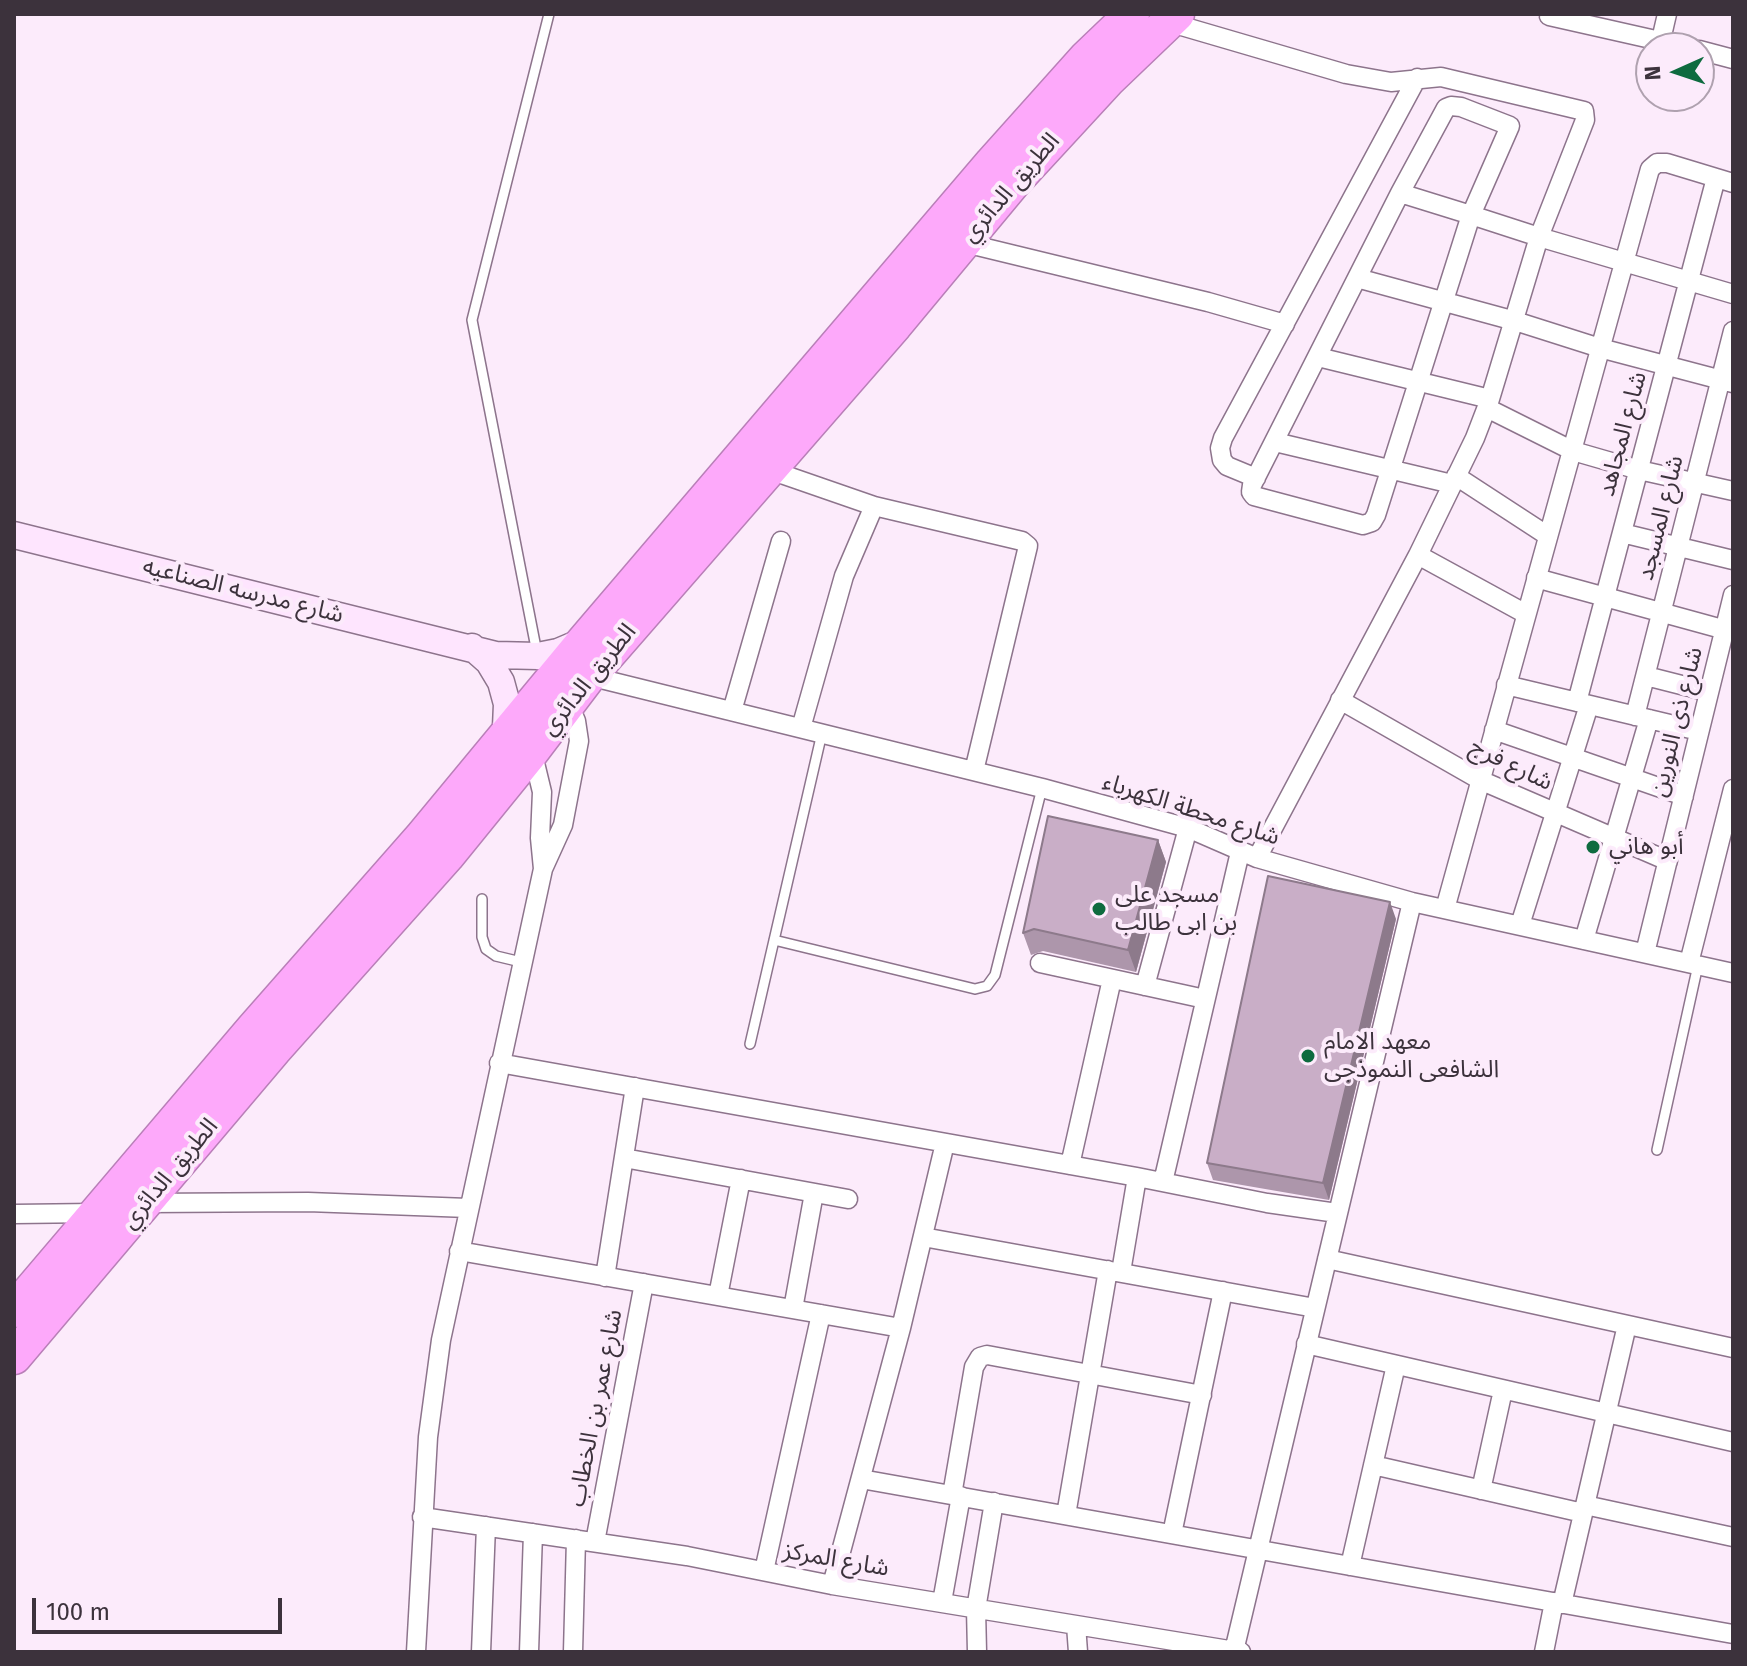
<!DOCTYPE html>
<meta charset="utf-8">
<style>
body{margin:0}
#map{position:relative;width:1747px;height:1666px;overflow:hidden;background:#fcebfb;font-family:"Fira Sans",sans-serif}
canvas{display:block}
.frame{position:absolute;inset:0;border:16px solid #3c323c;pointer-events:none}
.north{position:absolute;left:1635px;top:32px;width:80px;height:80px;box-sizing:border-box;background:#fcebfb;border:2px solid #afa1af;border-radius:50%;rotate:267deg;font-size:22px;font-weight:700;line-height:32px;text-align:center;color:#3c323c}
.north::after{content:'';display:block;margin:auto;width:28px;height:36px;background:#0e6b3f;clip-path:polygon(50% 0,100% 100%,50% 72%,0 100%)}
.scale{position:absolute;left:32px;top:1598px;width:250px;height:36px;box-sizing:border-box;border:4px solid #3c323c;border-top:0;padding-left:10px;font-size:24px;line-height:28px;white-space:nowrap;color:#3c323c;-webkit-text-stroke:6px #fcebfb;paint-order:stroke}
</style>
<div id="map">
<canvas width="1747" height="1666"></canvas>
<div class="frame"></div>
<div class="north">N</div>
<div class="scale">100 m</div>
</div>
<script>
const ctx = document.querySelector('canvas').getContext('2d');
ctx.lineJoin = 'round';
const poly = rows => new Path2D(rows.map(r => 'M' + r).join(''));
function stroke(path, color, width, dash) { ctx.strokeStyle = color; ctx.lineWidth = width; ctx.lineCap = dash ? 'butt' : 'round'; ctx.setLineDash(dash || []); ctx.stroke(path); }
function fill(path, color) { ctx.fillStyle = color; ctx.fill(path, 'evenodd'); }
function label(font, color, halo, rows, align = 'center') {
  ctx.font = font + ' "Fira Sans","Noto Sans Arabic",sans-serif'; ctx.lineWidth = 8; ctx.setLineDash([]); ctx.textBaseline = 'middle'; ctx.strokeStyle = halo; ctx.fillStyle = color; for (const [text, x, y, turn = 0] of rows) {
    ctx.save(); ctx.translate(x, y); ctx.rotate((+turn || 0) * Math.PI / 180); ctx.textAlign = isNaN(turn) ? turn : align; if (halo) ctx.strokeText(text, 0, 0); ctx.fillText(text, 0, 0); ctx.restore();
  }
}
const lane = poly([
 [537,653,472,320,549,14],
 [482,899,482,937,486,949,496,956,521,962],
 [774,940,975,989,987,986,995,975,1042,788],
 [750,1044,822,733],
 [1657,1150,1698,965]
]);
const street = poly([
 [1549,16,1691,48],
 [1168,22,1346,74,1391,82,1441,77,1584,111,1585,120,1539,237,1490,399,1475,438,1418,555,1526,614],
 [1661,40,1667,14],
 [1699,50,1733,59],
 [1400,193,1252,485,1251,492,1254,496,1363,525,1372,522,1376,515,1471,215,1510,126,1461,107,1451,106,1446,108,1400,193,1471,215,1539,237,1733,294],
 [965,243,1208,302,1285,324],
 [1357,278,1515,321,1600,348,1733,383],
 [1318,357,1490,399],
 [1487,408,1573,451,1639,470,1733,491],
 [1275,442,1452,484],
 [770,470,874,506,1022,541,1028,546,974,771],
 [1456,476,1548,536],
 [1256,478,1227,466,1222,460,1220,448,1223,438,1417,78],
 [1622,533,1733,560],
 [1536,578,1733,632],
 [589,676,1042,788,1188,828,1257,858,1412,902,1733,973],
 [1646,676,1709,692],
 [1506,685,1699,731],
 [1340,700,1480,780,1668,861],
 [1577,702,1716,178],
 [732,711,781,541],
 [1635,716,1733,331],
 [801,728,844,576,874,506],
 [1494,730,1684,796],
 [529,755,535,763,542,792,540,838,543,869],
 [1257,858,1418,555],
 [1445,909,1650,169,1657,163,1667,163,1733,183],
 [1520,925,1589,705],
 [1584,940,1649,719],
 [1645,953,1733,595],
 [1040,963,1205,999],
 [1689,963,1733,789],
 [1145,986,1188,828],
 [499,1063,1137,1177,1267,1203,1337,1213],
 [624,1158,848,1199],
 [1070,1165,1112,979],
 [1163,1182,1240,852],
 [145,1203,308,1202,468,1208],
 [14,1214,95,1213],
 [923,1237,1315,1308],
 [459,1251,901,1328],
 [1327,1259,1733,1348],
 [1121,1272,1137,1177],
 [605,1277,635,1087],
 [718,1296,741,1179],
 [793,1309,814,1193],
 [1306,1344,1733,1442],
 [1373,1465,1583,1513],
 [861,1479,1733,1634],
 [1481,1490,1503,1390],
 [952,1495,974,1367,980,1357,987,1355,1202,1395],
 [1585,1505,1733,1537],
 [1066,1515,1108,1270],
 [422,1517,687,1556,832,1585,1241,1652],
 [1172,1534,1223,1291],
 [595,1542,644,1283],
 [1350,1566,1396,1365],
 [764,1571,821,1314],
 [832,1585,901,1328,945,1143],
 [942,1602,961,1496],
 [1562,1604,1627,1325],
 [1076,1625,1078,1652],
 [1234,1651,1412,902],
 [416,1652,428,1437,441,1340,543,869,563,825,579,741,576,721,568,702],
 [481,1652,486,1526],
 [529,1652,533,1533],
 [573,1652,576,1539],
 [977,1652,976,1609,994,1502],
 [1544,1652,1554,1602]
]);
const secondary = poly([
 [14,535,496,655,538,656,558,652,584,641],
 [472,647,489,662,501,682,507,704,506,727,500,742]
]);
const highway = poly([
 [14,1310,253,1029,421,838,584,641,992,163,1086,58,1132,14],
 [14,1357,274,1050,447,856,529,755,589,676,895,325,1013,183,1108,80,1177,14]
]);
stroke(lane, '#8d748c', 12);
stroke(street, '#8d748c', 21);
stroke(secondary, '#8d748c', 29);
stroke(highway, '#b97fb8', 37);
stroke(lane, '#fff', 9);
stroke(street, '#fff', 18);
stroke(secondary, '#fee5fe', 26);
stroke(highway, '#fda9fa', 34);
fill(poly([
 [1158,840,1166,862,1136,972,1043,951,1031,955,1023,933],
 [1396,919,1329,1200,1213,1180,1207,1163]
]), '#ad96ab');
fill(poly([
 [1158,840,1166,862,1136,972,1128,950],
 [1390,902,1396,919,1329,1200,1323,1183]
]), '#8d7a8b');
const building = poly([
 [1048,816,1158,840,1128,950,1034,929,1023,933,1048,816],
 [1268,876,1390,902,1323,1183,1207,1163,1268,876]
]);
fill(building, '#c9aec7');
stroke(building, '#8d7a8b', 2);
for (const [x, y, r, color] of [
 [1593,847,8,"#0e6b3f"],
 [1099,909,8,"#0e6b3f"],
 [1308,1056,8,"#0e6b3f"]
]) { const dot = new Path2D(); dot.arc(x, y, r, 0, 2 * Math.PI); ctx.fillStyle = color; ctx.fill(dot); stroke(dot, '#fcebfb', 3); }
label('24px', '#3c323c', '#fcebfb', [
 ["الطريق الدائري",1011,188,-49],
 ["شارع المجاهد",1623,434,-75],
 ["شارع المسجد",1661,518,-76],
 ["شارع مدرسه الصناعيه",243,591,14],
 ["الطريق الدائري",589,680,-51],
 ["شارع ذى النورين",1677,722,-76],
 ["شارع فرج",1511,765,26],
 ["شارع محطة الكهرباء",1191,810,18],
 ["الطريق الدائري",170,1174,-50],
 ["شارع عمر بن الخطاب",596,1408,-79],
 ["شارع المركز",836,1560,10]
]);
label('24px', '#3c323c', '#fcebfb', [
 ["أبو هاني",1609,847],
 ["مسجد على",1115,895],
 ["بن ابى طالب",1115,923],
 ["معهد الامام",1324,1042],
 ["الشافعى النموذجى",1324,1070]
], 'left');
</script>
